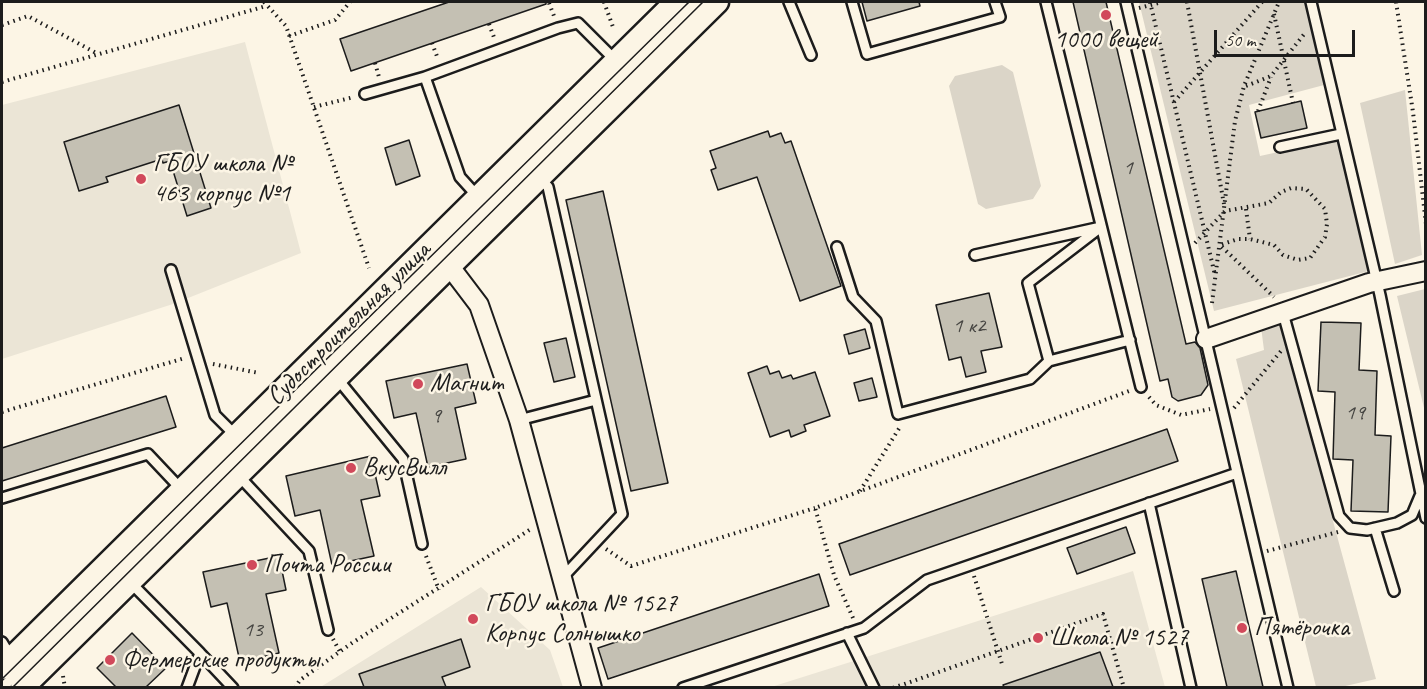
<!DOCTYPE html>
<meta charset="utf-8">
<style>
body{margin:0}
#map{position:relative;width:1427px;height:689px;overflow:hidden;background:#fcf5e5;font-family:Caveat,sans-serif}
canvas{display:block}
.frame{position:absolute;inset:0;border:3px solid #1c1c1c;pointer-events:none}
.scale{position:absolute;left:1214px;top:30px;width:141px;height:27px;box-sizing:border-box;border:3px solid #1c1c1c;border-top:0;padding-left:8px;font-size:18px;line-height:21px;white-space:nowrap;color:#1c1c1c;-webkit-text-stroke:4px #fcf5e5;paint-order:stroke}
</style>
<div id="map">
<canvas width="1427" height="689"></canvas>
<div class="frame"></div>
<div class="scale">50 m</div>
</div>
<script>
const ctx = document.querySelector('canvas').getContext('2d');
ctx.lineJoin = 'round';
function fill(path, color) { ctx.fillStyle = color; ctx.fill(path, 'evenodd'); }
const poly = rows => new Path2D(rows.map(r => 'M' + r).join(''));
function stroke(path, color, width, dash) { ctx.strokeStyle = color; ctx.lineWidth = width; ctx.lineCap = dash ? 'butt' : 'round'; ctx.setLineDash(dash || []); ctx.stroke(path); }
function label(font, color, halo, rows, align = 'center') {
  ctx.font = font + ' Caveat,sans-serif'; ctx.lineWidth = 5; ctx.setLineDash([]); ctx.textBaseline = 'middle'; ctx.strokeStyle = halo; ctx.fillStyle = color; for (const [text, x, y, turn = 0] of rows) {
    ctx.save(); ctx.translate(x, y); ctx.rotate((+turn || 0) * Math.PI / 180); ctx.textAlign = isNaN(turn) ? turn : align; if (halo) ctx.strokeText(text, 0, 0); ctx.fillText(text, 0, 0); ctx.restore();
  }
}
fill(poly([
 [245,42,301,253,173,304,2,359,2,105],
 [1133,571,1165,687,768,688,860,659],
 [481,587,550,650,563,687,319,688]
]), '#ebe5d6');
fill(poly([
 [1139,2,1306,2,1324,85,1249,105,1260,156,1338,139,1369,271,1214,311],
 [1002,65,1013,72,1041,186,1033,199,986,209,978,204,949,86,955,76],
 [1405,90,1422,255,1395,264,1360,103],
 [1425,289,1426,289,1425,412,1397,296],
 [1279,323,1376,679,1341,687,1316,687,1236,359,1264,350,1261,327]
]), '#dbd5c8');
const building = poly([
 [449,2,546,2,546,4,351,71,340,39,449,2],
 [862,2,919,2,920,6,867,21,862,2],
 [1073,2,1106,2,1186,344,1195,342,1200,348,1208,385,1201,395,1178,401,1172,397,1168,379,1160,381,1073,2],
 [1301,101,1307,128,1261,138,1255,112,1301,101],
 [179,105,211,208,187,216,170,161,163,163,162,159,106,177,108,182,79,191,64,142,179,105],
 [768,131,770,137,781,133,785,143,791,141,841,286,800,301,757,177,718,190,711,170,716,168,710,151,768,131],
 [409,140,420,176,396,185,385,148,409,140],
 [603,191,668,483,631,491,566,200,603,191],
 [989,293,1002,347,981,351,986,372,966,377,961,357,949,360,936,305,989,293],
 [1321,322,1361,323,1359,370,1377,371,1375,435,1391,436,1388,512,1351,511,1353,460,1333,459,1335,392,1318,391,1321,322],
 [865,329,870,348,849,354,844,335,865,329],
 [566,338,575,377,554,382,544,343,566,338],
 [467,364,476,403,455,408,466,459,428,467,416,413,394,418,386,381,467,364],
 [767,366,770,374,779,371,782,378,791,375,793,379,815,372,830,416,804,425,806,431,791,437,789,430,770,437,748,373,767,366],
 [872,378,877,397,859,401,854,383,872,378],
 [166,396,176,427,2,481,2,448,166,396],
 [1167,429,1178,461,850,575,839,544,1167,429],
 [371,456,380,496,361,500,374,556,332,565,320,510,295,516,286,476,371,456],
 [1126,527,1135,553,1077,574,1067,548,1126,527],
 [279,556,286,590,266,594,279,653,240,662,227,603,211,607,203,572,279,556],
 [1236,571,1263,687,1227,687,1220,657,1202,579,1236,571],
 [819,574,829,606,608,679,598,648,819,574],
 [132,633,166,668,146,687,116,687,97,668,132,633],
 [461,639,470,667,442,677,446,687,364,687,359,674,461,639],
 [1100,652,1113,687,1004,687,1003,685,1100,652]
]);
fill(building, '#c4c0b3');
stroke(building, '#1c1c1c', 1.5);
const service = poly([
 [789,2,811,55],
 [852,2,867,54,1000,17,995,2],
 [1046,2,1141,387],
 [1126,2,1288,688],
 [1311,2,1380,295,1426,518],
 [425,77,558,28,578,23,616,61],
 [365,94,425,77,460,177,479,198],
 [1280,147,1341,134],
 [539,177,548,187,622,514,563,577],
 [837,247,853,297,876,321,898,414,1030,379,1049,361,1130,340],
 [975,255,1101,227,1028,283,1049,361],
 [171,270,215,415,235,435],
 [1283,313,1339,516,1350,528,1367,530,1397,523,1412,515,1420,496],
 [336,377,403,459,422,544],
 [519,420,596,400],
 [238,475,309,551,328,630],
 [2,498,148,454,181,489],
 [1149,503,1191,688],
 [1375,528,1394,591],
 [130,582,200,653,187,688],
 [847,633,874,688],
 [2,642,11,657],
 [200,653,233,688],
 [2,688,696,2],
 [683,688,864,628,927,580,1237,473]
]);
const minor = poly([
 [432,243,479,305,519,420,592,688],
 [1206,339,1369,283,1426,271]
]);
const tertiary = poly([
 [2,668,676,2],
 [22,688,717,2]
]);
stroke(service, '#1c1c1c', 14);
stroke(minor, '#1c1c1c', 22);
stroke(tertiary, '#1c1c1c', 27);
stroke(poly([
 [264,2,286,26,369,268],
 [604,2,613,27],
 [1150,2,1215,275],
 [1187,2,1224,204],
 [1396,2,1413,112,1426,224],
 [549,3,554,16],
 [1139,8,1162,2],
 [1274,14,1293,103],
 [489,24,495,40],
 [2,25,28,16,98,54],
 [289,36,335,20,350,2],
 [432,43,438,59],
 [375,63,379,77],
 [2,82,266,6],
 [1246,86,1271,76,1305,33],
 [1174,102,1262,2],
 [314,107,354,97],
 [1258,111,1271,77],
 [1246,209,1250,239],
 [1195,243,1225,211,1269,203,1281,192,1291,188,1306,189,1325,209,1327,224,1325,237,1310,258,1298,260,1283,255,1274,245,1250,239,1238,239,1220,245,1274,297],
 [1212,303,1235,121,1244,86,1279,2],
 [213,364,259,373],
 [1149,397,1156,405,1181,415,1210,409],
 [1234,408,1281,351],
 [2,412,185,358],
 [860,491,900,427],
 [606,549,631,566,815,508],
 [1267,551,1338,532],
 [426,556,439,590],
 [974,576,1002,664],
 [853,618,834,575,815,508,1129,391],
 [333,639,340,652],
 [63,676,65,688],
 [295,688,300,680,352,643,531,529],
 [893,688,1103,614,1124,688]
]), '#1c1c1c', 4, [1.5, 4.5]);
stroke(service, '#fcf5e5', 9);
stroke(minor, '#fcf5e5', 18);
stroke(tertiary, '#fcf5e5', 22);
stroke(poly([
 [2,679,689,2],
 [12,688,703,2]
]), '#1c1c1c', 1.5);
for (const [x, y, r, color] of [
 [1106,15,6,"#d1495b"],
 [141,179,6,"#d1495b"],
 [418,384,6,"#d1495b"],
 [351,468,6,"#d1495b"],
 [252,565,6,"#d1495b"],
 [473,619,6,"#d1495b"],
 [1242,628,6,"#d1495b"],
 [1038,638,6,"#d1495b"],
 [110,660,6,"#d1495b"]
]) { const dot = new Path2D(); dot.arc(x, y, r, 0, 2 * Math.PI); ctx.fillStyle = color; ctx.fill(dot); stroke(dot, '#fcf5e5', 2); }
label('22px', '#464542', null, [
 ["1",1128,168],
 ["1 к2",969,326],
 ["19",1355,413],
 ["9",436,416],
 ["13",253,630]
]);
label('26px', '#1c1c1c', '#fcf5e5', [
 ["1000 вещей",1106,40,"center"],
 ["ГБОУ школа №",153,164],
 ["463 корпус №1",153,194],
 ["Магнит",430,384],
 ["ВкусВилл",363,468],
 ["Почта России",264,565],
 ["ГБОУ школа № 1527",485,604],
 ["Корпус Солнышко",485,634],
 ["Пятёрочка",1254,628],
 ["Школа № 1527",1050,638],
 ["Фермерские продукты",122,660]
], 'left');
label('26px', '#1c1c1c', '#fcf5e5', [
 ["Судостроительная улица",349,324,-45]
]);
</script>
